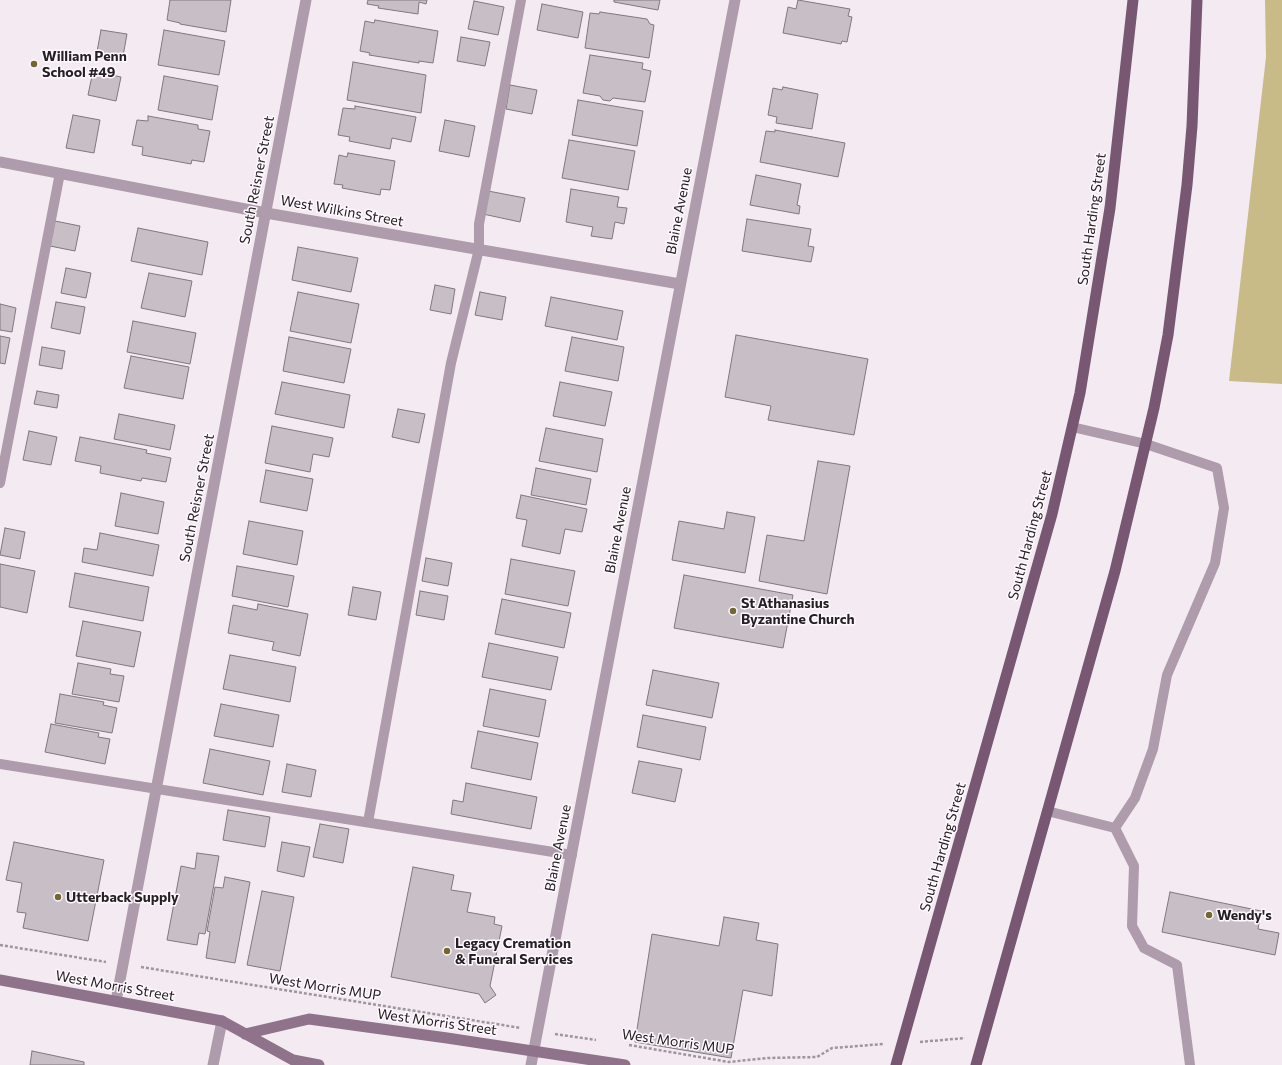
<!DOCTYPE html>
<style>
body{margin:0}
canvas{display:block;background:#f4eaf2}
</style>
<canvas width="1282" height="1065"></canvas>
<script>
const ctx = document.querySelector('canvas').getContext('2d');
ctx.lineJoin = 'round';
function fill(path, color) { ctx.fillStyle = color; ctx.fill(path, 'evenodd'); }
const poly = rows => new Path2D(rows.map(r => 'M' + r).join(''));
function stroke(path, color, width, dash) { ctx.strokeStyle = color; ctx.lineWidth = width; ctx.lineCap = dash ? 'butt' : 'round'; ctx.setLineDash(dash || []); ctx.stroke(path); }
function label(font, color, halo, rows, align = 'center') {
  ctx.font = font + ' Commissioner,sans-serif'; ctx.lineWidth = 3; ctx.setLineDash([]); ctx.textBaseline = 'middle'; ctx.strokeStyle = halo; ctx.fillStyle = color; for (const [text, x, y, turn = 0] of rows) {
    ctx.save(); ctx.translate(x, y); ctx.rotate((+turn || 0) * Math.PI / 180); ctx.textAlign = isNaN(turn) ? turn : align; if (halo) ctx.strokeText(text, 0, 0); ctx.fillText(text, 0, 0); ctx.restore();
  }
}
fill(poly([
 [1265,0,1282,0,1282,384,1229,381,1266,57]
]), '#c9bb87');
const building = poly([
 [170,0,231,0,226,32,180,24,180,23,167,20,170,0],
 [368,0,427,0,426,4,419,2,418,14,378,8,379,6,367,4,368,0],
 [614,0,660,0,658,10,614,2,614,0],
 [798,0,850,9,848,16,852,17,847,42,842,41,841,44,783,33,788,7,796,9,798,0],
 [474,1,504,7,498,35,468,29,474,1],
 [542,4,583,12,578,38,537,30,542,4],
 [600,12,647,19,650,24,654,25,649,58,585,48,590,13,599,14,600,12],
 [375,20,438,31,433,63,419,61,419,63,369,55,370,53,360,51,365,21,374,23,375,20],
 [101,30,127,34,122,62,96,57,101,30],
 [164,30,225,41,219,75,158,65,164,30],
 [461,37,490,42,485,66,457,61,461,37],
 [590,55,643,63,642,69,651,71,645,102,613,98,610,101,603,100,600,96,583,93,590,55],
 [353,62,426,75,421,113,347,100,353,62],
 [93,71,121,77,116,101,88,95,93,71],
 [164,76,218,86,212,120,158,110,164,76],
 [510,85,537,90,532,114,506,109,510,85],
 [783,87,818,94,812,129,776,123,777,117,768,115,773,88,782,90,783,87],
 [578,100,643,111,637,146,572,135,578,100],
 [355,106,416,117,411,142,392,138,390,149,349,141,350,137,338,135,343,108,355,109,355,106],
 [73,115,100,120,94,153,66,148,73,115],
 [148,116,198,125,198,129,210,131,204,162,192,160,191,164,142,155,143,147,132,145,137,120,148,121,148,116],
 [445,120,475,126,469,157,439,151,445,120],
 [775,130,845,143,838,177,760,162,766,131,775,132,775,130],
 [569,140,635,151,628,190,562,178,569,140],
 [348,153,395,161,390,190,381,189,380,195,342,188,343,185,334,184,339,155,347,157,348,153],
 [756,175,801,184,797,205,800,206,799,214,750,205,756,175],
 [571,189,619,197,617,207,627,208,624,224,615,222,612,239,591,236,593,227,566,222,571,189],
 [488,191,525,198,520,222,483,214,488,191],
 [747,219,811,229,808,246,814,247,811,262,742,251,747,219],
 [55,221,80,226,75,251,50,246,55,221],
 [138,228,208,242,202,275,131,261,138,228],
 [298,247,358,258,351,292,292,280,298,247],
 [66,268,91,273,86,298,61,293,66,268],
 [149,273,192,281,185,317,141,308,149,273],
 [435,285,455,289,451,314,430,310,435,285],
 [298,292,359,304,351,343,290,331,298,292],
 [480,292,506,297,502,320,475,315,480,292],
 [551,297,623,311,617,340,545,326,551,297],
 [56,302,85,307,80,334,51,328,56,302],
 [0,304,16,308,12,332,0,330,0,304],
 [133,321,196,333,190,364,127,352,133,321],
 [736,335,868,359,854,435,768,420,771,406,725,397,736,335],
 [0,336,10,338,5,364,0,363,0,336],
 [289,337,351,349,344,383,283,371,289,337],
 [572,337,624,347,618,381,565,371,572,337],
 [42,347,65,351,62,369,39,365,42,347],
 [131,356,189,367,183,399,124,388,131,356],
 [282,382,350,395,344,428,275,414,282,382],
 [560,382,612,392,605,426,553,416,560,382],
 [37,391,59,395,57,408,34,404,37,391],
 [398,409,425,414,419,443,392,437,398,409],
 [119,414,175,425,170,450,114,439,119,414],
 [272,426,333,438,329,457,313,454,310,472,265,463,272,426],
 [546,428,603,439,597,472,539,461,546,428],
 [29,431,57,437,51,465,23,460,29,431],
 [80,437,147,450,146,453,171,458,166,482,142,478,141,481,100,473,101,466,75,461,80,437],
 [818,461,850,466,827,594,759,581,767,535,804,541,818,461],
 [536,468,591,479,586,505,531,495,536,468],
 [266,470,313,479,307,511,260,502,266,470],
 [121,493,164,502,158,534,115,526,121,493],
 [521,495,587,509,582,532,565,529,560,554,522,546,527,520,516,518,521,495],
 [727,512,755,517,745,573,672,560,679,521,724,529,727,512],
 [249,521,303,531,297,565,243,554,249,521],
 [5,528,25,532,20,559,0,555,5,528],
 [100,533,159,545,153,576,82,562,84,548,97,550,100,533],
 [426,558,452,563,448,586,422,581,426,558],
 [511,559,575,571,568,606,505,594,511,559],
 [0,564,35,571,27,613,0,607,0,564],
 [237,566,294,576,288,607,232,596,237,566],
 [75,573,149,587,143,621,69,607,75,573],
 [684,575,793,595,783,648,674,628,684,575],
 [353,587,381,592,376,620,348,615,353,587],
 [420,591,448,596,444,620,416,615,420,591],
 [502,599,571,613,564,648,495,634,502,599],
 [258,604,308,614,300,656,272,650,274,642,228,633,233,605,257,610,258,604],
 [83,621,141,632,134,667,76,656,83,621],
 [489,643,558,657,551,690,482,677,489,643],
 [230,655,296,667,290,702,223,689,230,655],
 [78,663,111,669,110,674,124,676,119,702,72,694,78,663],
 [653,670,719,683,712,718,646,705,653,670],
 [490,689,546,700,539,737,483,726,490,689],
 [60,694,104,702,103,705,117,708,112,733,55,723,60,694],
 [221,704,279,715,273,747,214,736,221,704],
 [643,715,706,727,700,760,637,747,643,715],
 [51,724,99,733,98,737,110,739,105,764,45,752,51,724],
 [478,731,538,743,531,780,471,768,478,731],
 [210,749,270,761,263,795,203,783,210,749],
 [639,761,682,769,675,802,632,793,639,761],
 [287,764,316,770,311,797,282,792,287,764],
 [466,783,537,797,531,829,451,814,453,800,463,802,466,783],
 [228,810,270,817,265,847,223,840,228,810],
 [320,824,349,829,343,863,313,857,320,824],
 [14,842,104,860,88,941,23,928,26,913,17,912,22,883,6,880,14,842],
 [282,842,310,847,304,877,277,871,282,842],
 [197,853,219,856,205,934,199,933,197,945,167,940,181,866,195,869,197,853],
 [413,867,454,875,451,890,471,893,467,912,495,917,494,924,502,926,490,986,496,995,485,1003,479,994,391,977,413,867],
 [225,877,250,882,235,963,206,958,210,932,207,931,215,887,223,888,225,877],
 [262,891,294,897,280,971,247,965,262,891],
 [1170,892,1261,911,1258,929,1279,933,1275,955,1162,932,1170,892],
 [724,917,759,923,756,940,778,944,772,996,743,990,731,1058,635,1042,652,934,719,946,724,917],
 [32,1051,84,1062,84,1065,30,1065,32,1051]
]);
fill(building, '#c8bec6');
stroke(building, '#80787f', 1);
stroke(poly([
 [0,945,106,962],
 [141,967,521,1028],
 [555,1034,596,1040],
 [920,1042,965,1038],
 [629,1045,729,1062,768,1058,817,1057,832,1048,884,1044]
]), '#9d969c', 2.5, [3, 2]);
stroke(poly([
 [1072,427,1146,444,1217,468,1224,508,1215,563,1167,675,1153,749,1135,798,1115,828],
 [0,483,60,173],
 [0,764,572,855],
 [1047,811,1115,828,1134,866,1132,926,1144,948,1177,965,1190,1065],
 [368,822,451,363,479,249,479,224,521,0]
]), '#ae9bab', 10);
stroke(poly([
 [0,162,266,213,680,284],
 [116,1001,306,0],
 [213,1065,222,1021],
 [531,1065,735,0]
]), '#ae9bab', 11);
stroke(poly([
 [0,980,222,1021,293,1060,319,1065],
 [245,1034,309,1019,447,1038,625,1065]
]), '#8f738b', 11);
stroke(poly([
 [896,1065,1052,514,1080,393,1110,208,1133,0],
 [976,1065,1115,571,1154,408,1168,335,1187,185,1192,126,1197,0]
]), '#785773', 11);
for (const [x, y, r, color] of [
 [34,64,4,"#736633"],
 [733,611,4,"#736633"],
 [58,897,4,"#736633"],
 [1209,915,4,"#736633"],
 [447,951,4,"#736633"]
]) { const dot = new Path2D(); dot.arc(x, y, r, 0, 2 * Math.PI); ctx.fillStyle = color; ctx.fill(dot); stroke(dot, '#fff9fe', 1.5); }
label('bold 14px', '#242023', '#fff9fe', [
 ["William Penn",42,56],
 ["School #49",42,72],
 ["St Athanasius",741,603],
 ["Byzantine Church",741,619],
 ["Utterback Supply",66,897],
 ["Wendy's",1217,915],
 ["Legacy Cremation",455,943],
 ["& Funeral Services",455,959]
], 'left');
label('14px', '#242023', '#fff9fe', [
 ["South Reisner Street",257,180,-79],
 ["West Wilkins Street",342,211,10],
 ["Blaine Avenue",679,211,-79],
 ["South Harding Street",1092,219,-82],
 ["South Reisner Street",197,498,-79],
 ["Blaine Avenue",618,530,-79],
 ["South Harding Street",1030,535,-75],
 ["South Harding Street",943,847,-74],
 ["Blaine Avenue",558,848,-79],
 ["West Morris Street",115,986,10],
 ["West Morris MUP",325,987,9],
 ["West Morris Street",437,1022,8],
 ["West Morris MUP",678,1042,8]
]);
</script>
